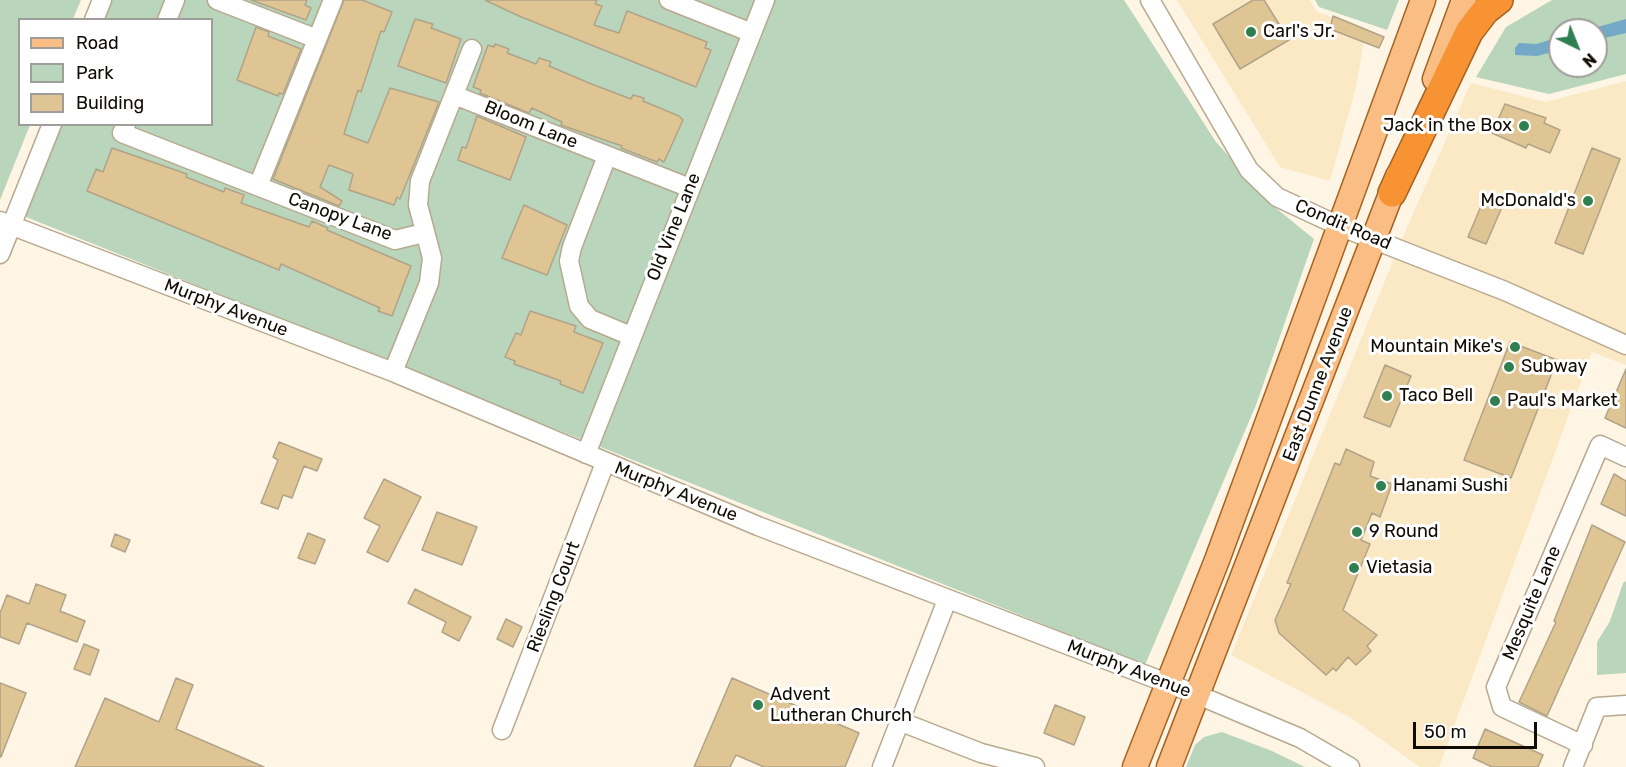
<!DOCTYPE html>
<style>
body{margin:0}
#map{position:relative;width:1626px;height:767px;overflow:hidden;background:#fef5e4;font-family:Rubik,sans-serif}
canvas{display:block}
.legend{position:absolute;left:18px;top:18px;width:195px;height:108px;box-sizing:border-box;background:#fff;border:2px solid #9f9d9a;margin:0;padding:8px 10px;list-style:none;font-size:18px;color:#100b03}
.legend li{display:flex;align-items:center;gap:12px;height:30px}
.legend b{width:30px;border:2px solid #9f9d9a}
.north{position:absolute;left:1548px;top:18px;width:60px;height:60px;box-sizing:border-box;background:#fff;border:2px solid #9f9d9a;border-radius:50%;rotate:137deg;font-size:16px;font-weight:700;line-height:24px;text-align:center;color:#100b03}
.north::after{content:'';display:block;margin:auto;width:21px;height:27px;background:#2f7f50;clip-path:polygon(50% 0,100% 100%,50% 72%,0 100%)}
.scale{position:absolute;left:1413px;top:722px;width:124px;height:27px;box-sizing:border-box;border:3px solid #100b03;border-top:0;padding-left:8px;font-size:18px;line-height:21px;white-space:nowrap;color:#100b03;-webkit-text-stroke:4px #fff;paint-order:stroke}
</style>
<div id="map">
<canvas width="1626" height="767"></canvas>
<ul class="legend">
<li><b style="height:8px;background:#fabe85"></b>Road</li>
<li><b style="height:16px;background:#b9d5bb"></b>Park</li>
<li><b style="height:16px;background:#dfc593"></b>Building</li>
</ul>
<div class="north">N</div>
<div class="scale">50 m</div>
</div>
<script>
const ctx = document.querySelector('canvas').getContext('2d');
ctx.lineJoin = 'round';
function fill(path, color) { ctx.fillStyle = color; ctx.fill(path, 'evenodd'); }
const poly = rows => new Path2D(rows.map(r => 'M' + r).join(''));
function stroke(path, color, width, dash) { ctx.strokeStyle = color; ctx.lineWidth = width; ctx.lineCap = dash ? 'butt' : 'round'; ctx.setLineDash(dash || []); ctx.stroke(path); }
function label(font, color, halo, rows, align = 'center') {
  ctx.font = font + ' Rubik,sans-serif'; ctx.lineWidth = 6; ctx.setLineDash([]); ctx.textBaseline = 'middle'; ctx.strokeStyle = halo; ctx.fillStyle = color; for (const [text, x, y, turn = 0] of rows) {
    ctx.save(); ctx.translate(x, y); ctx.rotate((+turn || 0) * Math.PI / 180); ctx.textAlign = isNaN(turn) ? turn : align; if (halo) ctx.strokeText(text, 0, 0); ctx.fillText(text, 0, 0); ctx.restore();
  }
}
fill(poly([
 [1177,0,1309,0,1317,12,1366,29,1356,87,1330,181,1280,167],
 [1626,81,1626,365,1592,352,1439,767,1420,767,1351,718,1231,655,1408,225,1471,83,1546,102]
]), '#fbe8c4');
fill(poly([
 [0,0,81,0,73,19,20,20,20,124,30,125,0,200],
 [108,0,1124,0,1216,142,1277,209,1314,239,1256,405,1145,665,21,215,58,125,212,124,212,20,100,19],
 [1315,0,1399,0,1387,30,1319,7],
 [1552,0,1626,0,1626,74,1549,94,1476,77,1506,27],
 [1560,30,1596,30,1596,66,1560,66],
 [1626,581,1626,673,1597,675,1597,642,1610,621,1623,583],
 [1222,732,1272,751,1305,767,1186,767,1195,745,1204,737]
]), '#b9d5bb');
fill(poly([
 [1626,19,1626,33,1596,40,1596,30,1587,30],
 [1560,37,1560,50,1537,56,1515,55,1515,48,1519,43,1536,44]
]), '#73a9c7');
const building = poly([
 [251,0,307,0,305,5,311,8,306,20,251,0],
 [344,0,362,0,392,12,384,32,381,31,361,92,358,90,344,134,368,143,390,88,439,102,400,199,397,197,394,205,349,190,353,174,329,165,320,187,342,201,339,206,273,179,344,0],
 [485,0,597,0,595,4,602,6,594,25,619,33,627,11,707,42,705,48,711,50,696,87,519,16,485,0],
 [1253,0,1264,0,1289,40,1240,69,1213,24,1253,0],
 [1333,16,1384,37,1379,48,1330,29,1333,16],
 [415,19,433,24,431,28,461,39,446,83,398,66,415,19],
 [256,27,269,32,268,36,301,49,283,94,279,93,278,96,237,80,256,27],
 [495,44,509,49,507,53,536,64,539,58,551,62,549,66,589,83,631,99,633,95,644,98,643,101,679,116,683,120,664,162,659,159,657,162,621,148,622,146,561,125,562,122,532,108,529,113,480,93,481,90,473,87,488,45,494,47,495,44],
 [1505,104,1546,118,1544,123,1560,130,1550,153,1528,144,1526,148,1492,133,1505,104],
 [477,116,526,137,510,180,458,160,462,147,466,148,477,116],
 [112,148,187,174,186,177,224,192,225,188,244,195,241,203,309,227,312,221,328,228,327,230,411,266,392,316,378,311,380,308,281,264,279,270,87,191,96,169,103,172,112,148],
 [1592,148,1620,159,1583,254,1555,243,1592,148],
 [1484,199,1502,207,1486,244,1468,237,1484,199],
 [524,205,567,225,547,275,502,258,524,205],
 [530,311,576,326,574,332,603,343,583,393,560,384,561,381,514,364,515,361,505,357,516,333,521,335,530,311],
 [1510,342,1557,360,1511,478,1464,460,1510,342],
 [1385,365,1411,376,1390,427,1364,417,1385,365],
 [1626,369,1626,428,1605,418,1626,369],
 [279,442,322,459,317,471,304,466,292,498,283,495,278,509,261,503,278,460,273,457,279,442],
 [1346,449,1374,462,1370,476,1392,484,1380,517,1372,513,1361,540,1370,544,1343,610,1377,635,1367,646,1371,651,1356,665,1348,657,1336,671,1333,668,1326,675,1279,633,1275,620,1291,584,1287,583,1335,463,1340,465,1346,449],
 [1614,474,1626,481,1626,516,1601,504,1614,474],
 [384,479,421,497,388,562,367,552,380,526,364,518,384,479],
 [437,512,477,527,462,565,422,550,437,512],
 [1592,525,1625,542,1547,716,1519,702,1556,622,1554,621,1592,525],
 [308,533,325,540,315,564,298,558,308,533],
 [115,534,130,540,125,552,111,546,115,534],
 [36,584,66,595,60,611,85,621,77,642,27,623,19,644,0,637,0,613,7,595,29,604,36,584],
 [415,589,471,617,459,641,442,632,446,622,408,603,415,589],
 [506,619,522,627,513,647,497,639,506,619],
 [84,644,99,650,90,675,74,669,84,644],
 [176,678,193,685,176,729,264,767,75,767,105,698,159,722,176,678],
 [732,678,859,733,845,767,764,767,736,755,730,767,694,767,732,678],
 [0,683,26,693,1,757,0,757,0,683],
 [1055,705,1085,717,1074,745,1044,733,1055,705],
 [1485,729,1543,755,1538,767,1492,767,1473,758,1485,729]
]);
fill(building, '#dfc593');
stroke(building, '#b1a388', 1.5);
const minor = poly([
 [217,0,317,39],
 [669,0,752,33],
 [1150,0,1249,170,1277,197,1339,226,1505,291,1626,345],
 [94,20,102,0],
 [167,20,175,0],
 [454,95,690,188],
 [126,124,122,133,395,240,424,233],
 [607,156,572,247,569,261,579,306,590,319,631,336],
 [258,186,333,0],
 [0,221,393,372,758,526,1198,695,1300,738,1350,767],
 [0,254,52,124],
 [393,372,429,283,432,258,418,205,420,181,472,49],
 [586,454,765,0],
 [899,721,981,753,1035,767],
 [502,730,605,463],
 [1583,745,1502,707,1496,687,1600,445,1626,457],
 [882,767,947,600],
 [1573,767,1597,707,1626,705]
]);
const major = poly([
 [1435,79,1464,0],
 [1135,767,1217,560,1423,0],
 [1169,767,1398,176]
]);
const highway = poly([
 [1392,193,1469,32,1485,11,1499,0]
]);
stroke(minor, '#b7a98e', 21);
stroke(major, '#a66322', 27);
stroke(highway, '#a66322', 30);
stroke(minor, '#fff', 18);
stroke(major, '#fabe85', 24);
stroke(highway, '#f79333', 27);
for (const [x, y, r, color] of [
 [1251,32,6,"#2f7f50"],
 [1524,126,6,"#2f7f50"],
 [1588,201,6,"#2f7f50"],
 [1515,347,6,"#2f7f50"],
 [1509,367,6,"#2f7f50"],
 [1387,396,6,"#2f7f50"],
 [1495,401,6,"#2f7f50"],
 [1381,486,6,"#2f7f50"],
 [1357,532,6,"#2f7f50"],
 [1354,568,6,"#2f7f50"],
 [758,705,6,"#2f7f50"]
]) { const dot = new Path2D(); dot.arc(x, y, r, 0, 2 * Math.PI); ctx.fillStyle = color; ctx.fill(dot); stroke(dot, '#fff', 2); }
label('18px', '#100b03', '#fff', [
 ["Carl's Jr.",1263,32],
 ["Jack in the Box",1512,126,"right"],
 ["McDonald's",1576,201,"right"],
 ["Mountain Mike's",1503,347,"right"],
 ["Subway",1521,367],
 ["Taco Bell",1399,396],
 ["Paul's Market",1507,401],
 ["Hanami Sushi",1393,486],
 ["9 Round",1369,532],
 ["Vietasia",1366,568],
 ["Advent",770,695],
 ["Lutheran Church",770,716]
], 'left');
label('18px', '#100b03', '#fff', [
 ["Bloom Lane",531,125,22],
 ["Canopy Lane",340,217,20],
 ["Condit Road",1343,225,23],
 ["Old Vine Lane",674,227,-68],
 ["Murphy Avenue",226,308,21],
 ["East Dunne Avenue",1318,384,-69],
 ["Murphy Avenue",676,492,22],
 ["Riesling Court",554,597,-69],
 ["Mesquite Lane",1532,603,-67],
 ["Murphy Avenue",1129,669,21]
]);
</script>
